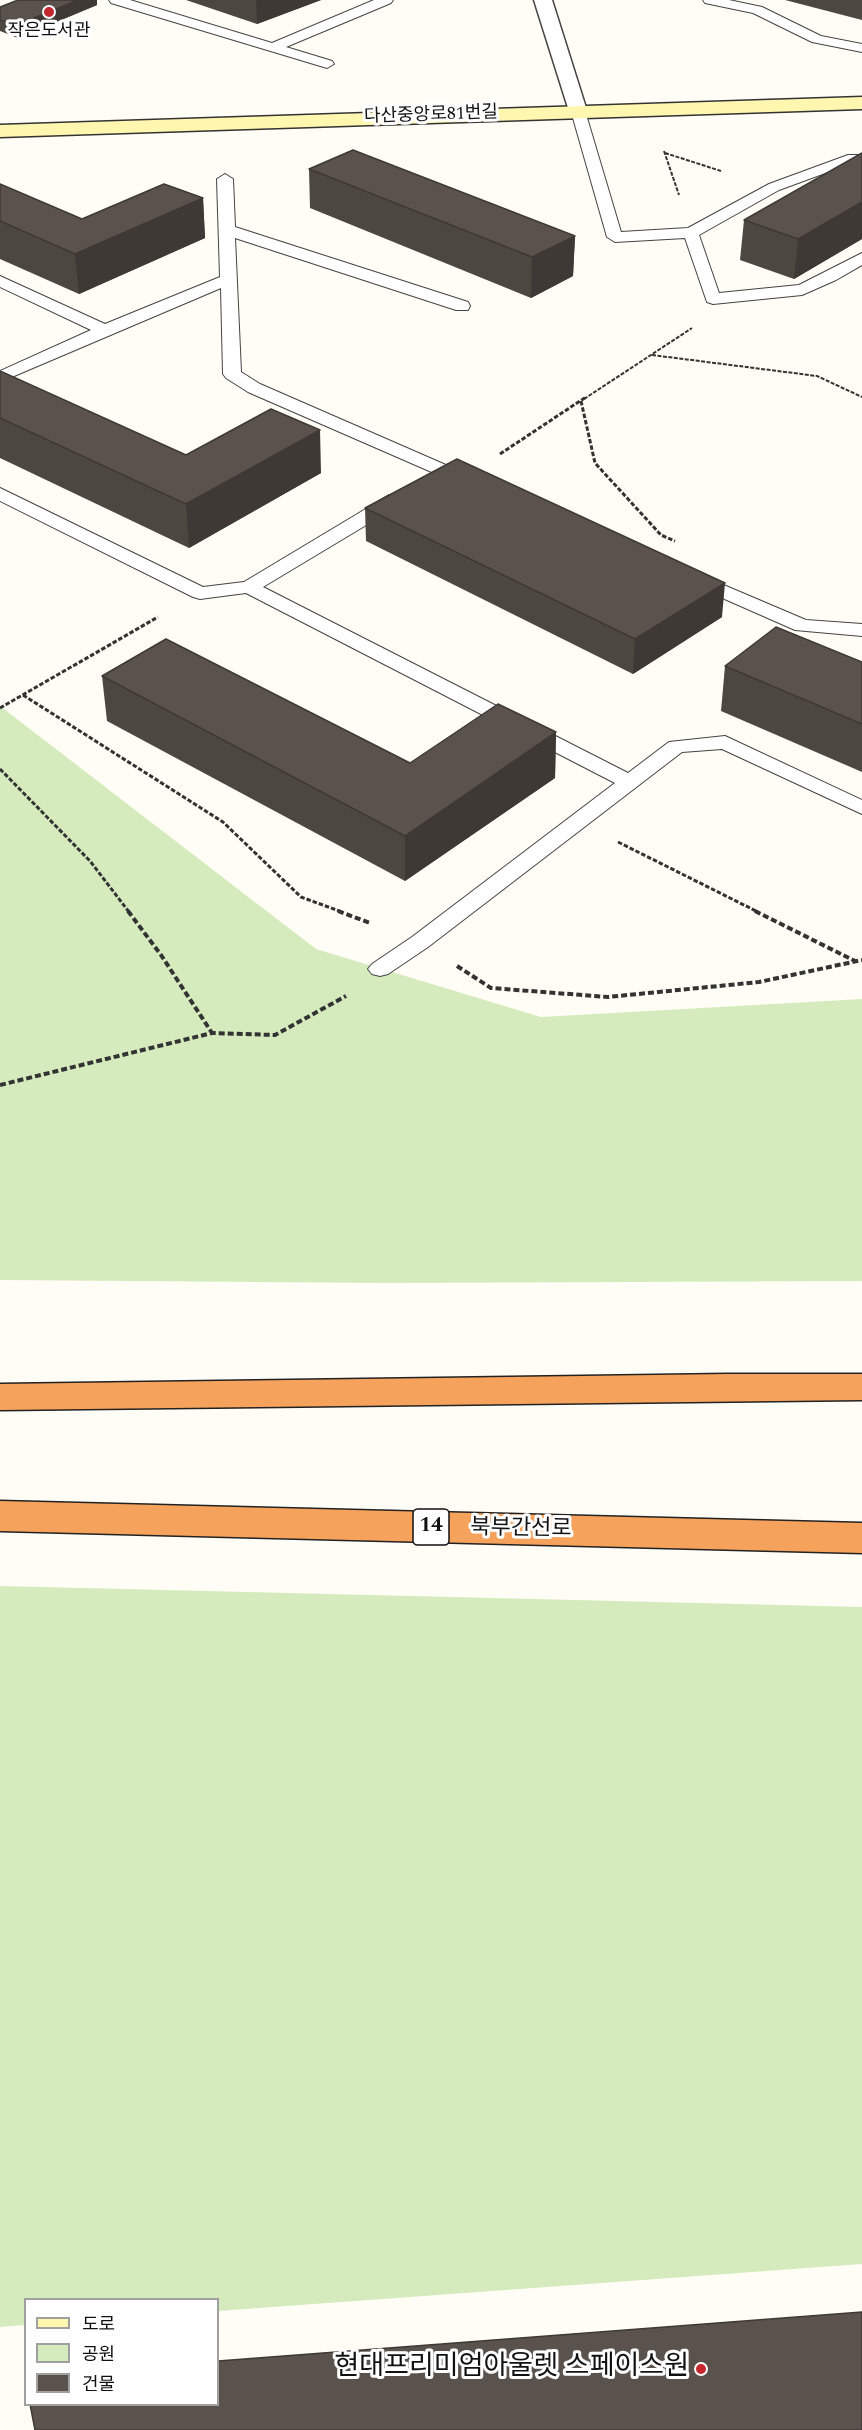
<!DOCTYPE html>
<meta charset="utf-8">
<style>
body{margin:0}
#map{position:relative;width:862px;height:2430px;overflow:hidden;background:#fffdf5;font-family:Spectral,"Noto Sans KR",serif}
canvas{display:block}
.legend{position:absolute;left:24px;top:2298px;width:195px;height:108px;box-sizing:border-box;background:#fff;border:2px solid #a0a0a0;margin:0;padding:8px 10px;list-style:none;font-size:18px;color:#111}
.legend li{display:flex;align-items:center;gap:12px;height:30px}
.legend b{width:30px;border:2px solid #a0a0a0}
</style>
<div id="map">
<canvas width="862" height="2430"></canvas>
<ul class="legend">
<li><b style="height:8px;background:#fff6b0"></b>도로</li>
<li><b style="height:16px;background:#d5ebbd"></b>공원</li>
<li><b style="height:16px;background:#5a524d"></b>건물</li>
</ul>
</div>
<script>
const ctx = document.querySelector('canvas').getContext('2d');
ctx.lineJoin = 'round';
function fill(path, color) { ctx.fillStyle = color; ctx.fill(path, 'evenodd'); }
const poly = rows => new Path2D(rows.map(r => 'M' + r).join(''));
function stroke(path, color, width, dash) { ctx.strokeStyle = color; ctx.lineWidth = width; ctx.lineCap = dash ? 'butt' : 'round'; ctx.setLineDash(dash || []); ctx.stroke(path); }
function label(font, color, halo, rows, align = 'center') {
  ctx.font = font + ' Spectral,"Noto Sans KR",serif'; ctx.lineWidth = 6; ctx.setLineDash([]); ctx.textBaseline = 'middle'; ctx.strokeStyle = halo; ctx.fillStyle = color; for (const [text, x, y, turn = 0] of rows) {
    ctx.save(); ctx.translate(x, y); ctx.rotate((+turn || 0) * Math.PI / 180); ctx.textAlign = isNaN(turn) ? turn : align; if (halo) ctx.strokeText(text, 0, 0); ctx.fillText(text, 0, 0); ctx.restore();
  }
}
fill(poly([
 [0,706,316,949,541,1017,862,999,862,1281,388,1283,0,1280],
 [0,1586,862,1607,862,2264,218,2311,218,2300,26,2300,25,2325,0,2327]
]), '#d5ebbd');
const lane = poly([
 [109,0,130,0,272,43,374,0,393,0,391,3,286,47,332,61,334,64,327,68,111,3,109,0],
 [703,0,729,0,762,7,821,36,862,44,862,52,812,42,753,13,705,3,703,0],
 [578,107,585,111,621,232,688,228,769,184,848,155,858,155,861,158,858,161,779,190,699,235,719,293,799,285,862,253,862,265,836,280,802,295,713,304,707,302,685,238,615,242,607,237,571,111,578,107],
 [225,174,233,179,235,227,468,302,470,306,468,310,456,310,235,238,241,372,260,384,478,479,481,483,478,487,466,487,248,392,226,378,223,374,221,288,0,382,0,371,91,330,0,287,0,276,105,324,220,277,217,179,225,174],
 [0,488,203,587,244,582,389,495,403,495,405,499,403,503,263,587,628,773,669,742,725,736,862,800,862,814,722,749,682,752,428,947,388,974,380,976,372,974,368,969,372,964,412,937,615,783,246,593,200,599,193,597,0,501,0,488],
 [693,572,806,620,862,624,862,636,795,630,686,582,683,578,686,574,693,572]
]);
const street = poly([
 [534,0,552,0,587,111,585,115,571,115,569,111,534,0]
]);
const secondary = poly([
 [862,97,862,109,0,137,0,125,862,97]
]);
const highway = poly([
 [728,1374,862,1374,862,1400,0,1410,0,1384,728,1374],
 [0,1501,862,1523,862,1553,0,1531,0,1501]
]);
stroke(lane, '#444', 2);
stroke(street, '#444', 3);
stroke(secondary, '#333', 3);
stroke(highway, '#222', 3);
stroke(poly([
 [664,151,679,195],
 [665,153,721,171],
 [652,355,817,376,862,397],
 [584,399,692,328]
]), '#333', 2, [4, 1.5]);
stroke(poly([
 [581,401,595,463,661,535,675,541],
 [500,454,586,397],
 [23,695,223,822,301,897,342,912],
 [0,708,158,617],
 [0,769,90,861,129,912],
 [618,842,758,912]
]), '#333', 3, [4.5, 2]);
stroke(poly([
 [128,911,161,955,212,1033],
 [338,911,370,923],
 [755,911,855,961],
 [457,966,491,988,608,997,759,982,862,960],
 [0,1085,212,1033,275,1035,346,996]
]), '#333', 4, [6, 3]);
fill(lane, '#fff');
fill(street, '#fff');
fill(secondary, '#fff6b0');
fill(highway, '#f5a25d');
fill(poly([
 [186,0,321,0,257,24],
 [785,0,862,0,862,20],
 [97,5,18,38,0,31,0,7],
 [862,153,862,239,794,279,740,260,744,220],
 [309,169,575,236,573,276,531,298,310,208],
 [0,184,82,219,203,198,205,238,79,294,0,259],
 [0,371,186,455,321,473,189,548,0,458],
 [365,508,722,617,633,674,366,541],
 [862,662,862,772,721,711,725,666],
 [102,676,410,763,556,732,555,778,405,881,107,721]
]), '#4d4742');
fill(poly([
 [78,0,97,0,97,5,18,38,17,25],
 [256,0,321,0,257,24],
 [203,198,205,238,79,294,75,254],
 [862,202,862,239,794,279,798,239],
 [575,236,573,276,531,298,532,257],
 [320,430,321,473,189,548,186,504],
 [725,583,722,617,633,674,635,639],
 [556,732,555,778,405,881,405,836]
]), '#3f3936');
const building = poly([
 [18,0,78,0,17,25,0,20,0,7,18,0],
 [353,150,575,236,532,257,309,169,353,150],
 [862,153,862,202,798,239,744,220,862,153],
 [0,184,82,219,164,184,203,198,75,254,0,221,0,184],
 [0,371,186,455,271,409,320,430,186,504,0,418,0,371],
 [457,459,725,583,635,639,365,508,457,459],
 [776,627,862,662,862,724,725,666,776,627],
 [166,639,410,763,498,704,556,732,405,836,102,676,166,639],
 [862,2312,862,2430,35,2430,30,2404,218,2404,218,2361,862,2312]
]);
fill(building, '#5a524d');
stroke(building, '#3f3936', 1.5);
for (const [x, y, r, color] of [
 [49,12,6,"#c4262e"],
 [701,2369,6,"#c4262e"]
]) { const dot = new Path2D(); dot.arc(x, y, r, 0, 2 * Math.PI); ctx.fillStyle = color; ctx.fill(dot); stroke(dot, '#fff', 2); }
label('18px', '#111', '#fff', [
 ["작은도서관",49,32]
]);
label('18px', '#111', '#fff', [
 ["다산중앙로81번길",431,116,-2]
]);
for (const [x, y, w] of [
 [431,1527,36]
]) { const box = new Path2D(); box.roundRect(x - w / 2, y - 18, w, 36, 4.5); ctx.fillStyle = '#fff'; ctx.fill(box); stroke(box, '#111', 1.5); }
label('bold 21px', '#111', null, [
 ["14",431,1527]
]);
label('22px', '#111', '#fff', [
 ["북부간선로",521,1530,1]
]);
label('27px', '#111', '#fff', [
 ["현대프리미엄아울렛 스페이스원",689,2369]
], 'right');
</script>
